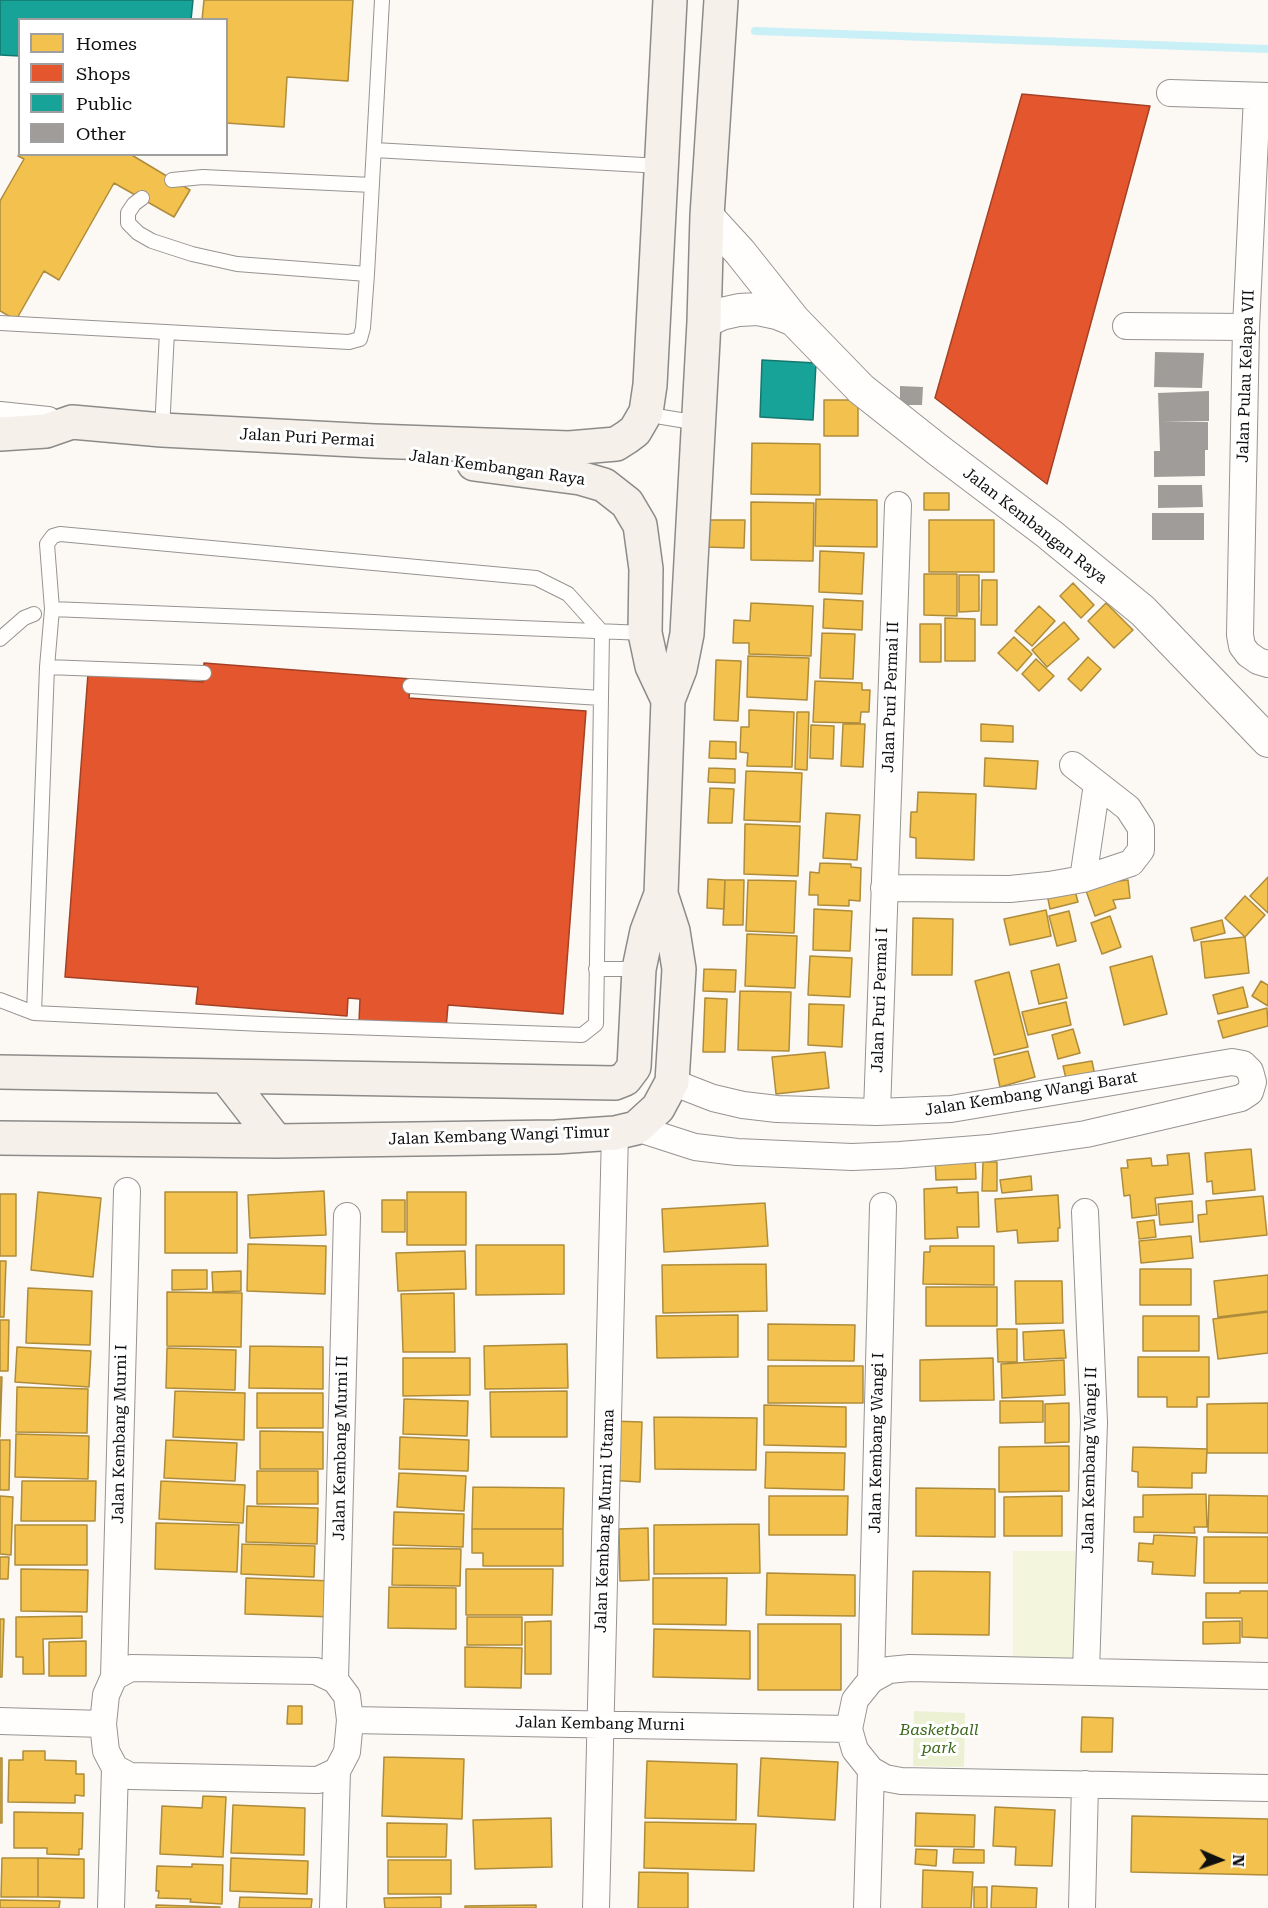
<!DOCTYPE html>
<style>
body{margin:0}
#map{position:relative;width:1268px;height:1908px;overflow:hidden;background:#fcf8f4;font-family:"Roboto Serif",serif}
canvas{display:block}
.legend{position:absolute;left:18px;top:18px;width:210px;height:138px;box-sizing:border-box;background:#fff;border:2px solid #9f9f9f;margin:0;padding:8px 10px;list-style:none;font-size:18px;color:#0f0f0f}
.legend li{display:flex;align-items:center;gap:12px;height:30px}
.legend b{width:30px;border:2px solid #9f9f9f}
.north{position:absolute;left:1190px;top:1830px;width:60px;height:60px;-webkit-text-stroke:4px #fff;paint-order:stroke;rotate:92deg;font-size:16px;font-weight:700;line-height:24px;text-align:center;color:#0f0f0f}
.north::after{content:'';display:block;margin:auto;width:21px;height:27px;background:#0f0f0f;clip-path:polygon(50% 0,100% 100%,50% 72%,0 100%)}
</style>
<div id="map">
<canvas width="1268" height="1908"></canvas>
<ul class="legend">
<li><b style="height:16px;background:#f2c14e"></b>Homes</li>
<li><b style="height:16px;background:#e4572e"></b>Shops</li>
<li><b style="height:16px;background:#17a398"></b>Public</li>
<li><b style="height:16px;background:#a09c99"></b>Other</li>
</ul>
<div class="north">N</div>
</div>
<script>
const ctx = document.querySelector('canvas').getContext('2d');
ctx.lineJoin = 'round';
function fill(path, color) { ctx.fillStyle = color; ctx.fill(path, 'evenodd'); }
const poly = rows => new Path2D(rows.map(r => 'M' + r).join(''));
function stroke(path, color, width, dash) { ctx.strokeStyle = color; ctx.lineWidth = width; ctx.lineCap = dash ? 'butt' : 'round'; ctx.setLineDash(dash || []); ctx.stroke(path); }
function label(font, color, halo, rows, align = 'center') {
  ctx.font = font + ' "Roboto Serif",serif'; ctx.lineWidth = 6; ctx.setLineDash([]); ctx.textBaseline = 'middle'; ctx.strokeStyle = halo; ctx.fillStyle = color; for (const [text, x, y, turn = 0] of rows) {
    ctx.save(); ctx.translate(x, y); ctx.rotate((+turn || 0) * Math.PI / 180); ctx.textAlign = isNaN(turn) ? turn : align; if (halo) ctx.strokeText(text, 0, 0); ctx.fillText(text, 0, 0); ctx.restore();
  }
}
fill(poly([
 [914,1711,965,1713,964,1767,913,1766]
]), '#ecf1d4');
fill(poly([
 [1013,1551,1077,1551,1077,1659,1013,1659]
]), '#f4f5dd');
const homes = poly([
 [204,0,353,0,348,81,287,77,284,127,226,123,226,20,202,20,204,0],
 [20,153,130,154,190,190,174,217,114,183,59,280,44,271,16,320,0,311,0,201,24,159,18,156,20,153],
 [824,400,858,400,858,436,824,436,824,400],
 [752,443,820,444,820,495,751,494,752,443],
 [924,493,949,493,949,510,924,510,924,493],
 [816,499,877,500,877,547,815,546,816,499],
 [751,502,814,503,813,561,751,560,751,502],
 [705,520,745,520,744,548,704,547,705,520],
 [929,520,994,520,994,572,929,572,929,520],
 [820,551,864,553,862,594,819,592,820,551],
 [924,574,957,574,957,616,924,615,924,574],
 [959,575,979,575,979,611,959,612,959,575],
 [982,580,997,580,997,625,981,625,982,580],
 [1073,583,1094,605,1081,618,1060,596,1073,583],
 [824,599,863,601,862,630,823,628,824,599],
 [751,603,813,606,811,656,749,654,749,643,733,643,734,620,750,621,751,603],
 [1106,603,1133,630,1114,648,1088,621,1106,603],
 [1039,606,1055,621,1032,646,1015,631,1039,606],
 [945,618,975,619,975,661,945,661,945,618],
 [1064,622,1079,639,1047,667,1032,650,1064,622],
 [920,624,941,624,941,662,920,662,920,624],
 [822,633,855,634,853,679,820,678,822,633],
 [1014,637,1032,654,1017,671,998,653,1014,637],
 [748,656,809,658,807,700,747,697,748,656],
 [1088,657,1101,669,1081,691,1068,679,1088,657],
 [1036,659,1054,676,1039,691,1022,674,1036,659],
 [716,660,741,661,738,721,714,720,716,660],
 [815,681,862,683,862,690,870,690,869,712,861,712,860,723,813,722,815,681],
 [749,710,794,712,792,767,747,766,748,753,740,752,741,727,749,727,749,710],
 [797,712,809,712,807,770,795,769,797,712],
 [843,724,865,724,863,767,841,766,843,724],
 [981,724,1013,726,1013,742,981,741,981,724],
 [811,725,834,726,833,759,810,758,811,725],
 [710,741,736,742,736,759,709,758,710,741],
 [985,758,1038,761,1036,789,984,786,985,758],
 [709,768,735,769,735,783,708,782,709,768],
 [746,771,802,773,800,822,744,820,746,771],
 [710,788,734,789,732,823,708,823,710,788],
 [918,792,976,794,974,860,916,858,916,838,910,837,911,812,917,812,918,792],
 [826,813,860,815,857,860,823,858,826,813],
 [745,824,800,826,798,876,744,874,745,824],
 [820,863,851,864,851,867,861,868,860,901,849,900,849,906,818,905,818,895,809,895,810,872,819,873,820,863],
 [1268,877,1268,913,1250,896,1268,877],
 [708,879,725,880,724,909,707,908,708,879],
 [725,880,744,880,743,925,723,925,725,880],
 [748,880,796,881,794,933,746,931,748,880],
 [1128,880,1130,898,1113,900,1116,908,1095,916,1084,885,1128,880],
 [1073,883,1078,902,1050,909,1046,889,1073,883],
 [1245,896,1265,915,1245,937,1225,918,1245,896],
 [814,909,852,911,850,951,813,950,814,909],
 [1046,910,1051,936,1010,945,1004,919,1046,910],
 [1069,911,1076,941,1057,946,1049,916,1069,911],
 [1110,916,1121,947,1102,954,1091,923,1110,916],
 [913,918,953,919,952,975,912,975,913,918],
 [1222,920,1225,933,1194,941,1191,928,1222,920],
 [747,934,797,936,795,988,745,986,747,934],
 [1245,937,1249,973,1205,978,1201,942,1245,937],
 [810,956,852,958,850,997,808,995,810,956],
 [1152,956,1167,1014,1124,1025,1110,967,1152,956],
 [1059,964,1067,998,1039,1004,1031,971,1059,964],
 [704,969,736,970,735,992,703,991,704,969],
 [1009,972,1028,1047,994,1055,975,981,1009,972],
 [1261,981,1268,985,1268,1006,1252,996,1261,981],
 [1243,987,1248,1007,1218,1014,1213,995,1243,987],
 [740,991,791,992,789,1051,738,1050,740,991],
 [705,998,727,999,725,1052,703,1052,705,998],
 [1066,1002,1071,1025,1028,1035,1022,1012,1066,1002],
 [809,1004,844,1005,842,1047,808,1045,809,1004],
 [1267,1008,1268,1026,1223,1038,1218,1021,1267,1008],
 [1073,1029,1080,1053,1058,1059,1052,1035,1073,1029],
 [1028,1051,1035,1077,1000,1087,994,1059,1028,1051],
 [825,1052,829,1088,776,1094,772,1057,825,1052],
 [1092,1061,1096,1081,1068,1087,1063,1066,1092,1061],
 [1251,1149,1255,1190,1213,1194,1212,1181,1207,1182,1205,1153,1251,1149],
 [1189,1153,1193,1194,1155,1198,1157,1215,1132,1218,1130,1195,1124,1196,1121,1168,1128,1168,1127,1160,1151,1158,1152,1166,1168,1165,1167,1155,1189,1153],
 [975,1157,976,1179,936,1180,935,1158,975,1157],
 [983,1162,997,1162,997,1191,982,1191,983,1162],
 [1031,1176,1032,1190,1002,1193,1000,1180,1031,1176],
 [957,1187,957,1193,978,1192,979,1227,957,1227,958,1238,925,1239,924,1189,957,1187],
 [324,1191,326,1235,250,1238,248,1195,324,1191],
 [38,1192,101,1198,93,1277,31,1270,38,1192],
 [165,1192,237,1192,237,1253,165,1253,165,1192],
 [407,1192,466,1192,466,1245,407,1245,407,1192],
 [0,1194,16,1194,16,1256,0,1256,0,1194],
 [1058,1195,1060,1228,1058,1228,1058,1241,1018,1243,1017,1230,997,1232,995,1199,1058,1195],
 [1263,1196,1267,1235,1200,1242,1198,1215,1207,1214,1206,1201,1263,1196],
 [382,1200,405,1200,405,1232,382,1232,382,1200],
 [1192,1201,1193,1222,1160,1225,1158,1204,1192,1201],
 [765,1203,768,1246,664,1252,662,1209,765,1203],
 [1154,1220,1156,1237,1139,1239,1137,1222,1154,1220],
 [1191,1236,1193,1258,1141,1263,1139,1241,1191,1236],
 [248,1244,326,1246,325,1294,247,1291,248,1244],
 [476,1245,564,1245,564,1294,476,1295,476,1245],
 [930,1246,994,1246,994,1285,923,1284,924,1252,930,1252,930,1246],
 [465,1251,466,1289,398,1291,396,1253,465,1251],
 [0,1261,6,1261,4,1317,0,1317,0,1261],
 [766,1264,767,1311,663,1313,662,1265,766,1264],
 [1140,1269,1191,1269,1191,1305,1140,1305,1140,1269],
 [172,1270,207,1270,207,1289,172,1290,172,1270],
 [241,1271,241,1291,213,1292,212,1272,241,1271],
 [1268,1275,1268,1311,1218,1317,1214,1281,1268,1275],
 [1015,1281,1062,1281,1063,1323,1016,1324,1015,1281],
 [926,1287,997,1287,997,1326,926,1326,926,1287],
 [28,1288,92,1291,90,1345,26,1343,28,1288],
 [167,1292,242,1293,241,1347,167,1346,167,1292],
 [454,1293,455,1352,403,1352,401,1294,454,1293],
 [1268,1312,1268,1353,1218,1359,1213,1319,1268,1312],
 [738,1315,738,1357,657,1358,656,1316,738,1315],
 [1143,1316,1199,1316,1199,1351,1143,1351,1143,1316],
 [0,1320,9,1320,8,1371,0,1371,0,1320],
 [768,1324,855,1325,854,1361,768,1360,768,1324],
 [997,1329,1017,1329,1017,1362,998,1362,997,1329],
 [1064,1330,1066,1358,1024,1360,1023,1332,1064,1330],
 [567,1344,568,1388,485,1389,484,1346,567,1344],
 [250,1346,323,1347,323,1389,249,1388,250,1346],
 [17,1347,91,1351,89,1387,15,1382,17,1347],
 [167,1348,236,1350,235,1390,166,1388,167,1348],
 [1138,1357,1209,1357,1209,1397,1197,1397,1197,1407,1167,1407,1167,1397,1138,1397,1138,1357],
 [403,1358,470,1358,470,1395,403,1396,403,1358],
 [993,1358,994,1400,920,1401,920,1360,993,1358],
 [1064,1360,1065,1395,1002,1398,1001,1364,1064,1360],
 [768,1366,863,1366,863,1403,768,1403,768,1366],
 [0,1377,2,1377,0,1437,0,1377],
 [17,1387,88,1389,87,1433,16,1432,17,1387],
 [175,1391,245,1393,244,1440,173,1437,175,1391],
 [567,1391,567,1437,491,1437,490,1392,567,1391],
 [257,1393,323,1393,323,1428,257,1428,257,1393],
 [404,1399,468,1401,467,1436,403,1434,404,1399],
 [1000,1401,1043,1401,1043,1422,1000,1423,1000,1401],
 [1069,1403,1069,1442,1045,1443,1045,1404,1069,1403],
 [1268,1403,1268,1453,1207,1453,1207,1404,1268,1403],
 [764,1405,846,1407,846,1447,764,1445,764,1405],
 [654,1417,757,1418,756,1470,655,1469,654,1417],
 [611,1421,642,1422,640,1482,608,1480,611,1421],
 [260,1431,323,1432,323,1469,260,1469,260,1431],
 [16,1434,89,1436,88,1479,15,1477,16,1434],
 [400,1437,469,1440,468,1471,399,1469,400,1437],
 [0,1440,10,1440,9,1490,0,1490,0,1440],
 [166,1440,237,1443,235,1481,164,1478,166,1440],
 [1069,1446,1069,1491,999,1492,999,1447,1069,1446],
 [1133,1447,1207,1449,1206,1473,1192,1473,1192,1488,1138,1487,1138,1472,1132,1471,1133,1447],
 [766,1452,845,1453,844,1490,765,1488,766,1452],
 [257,1471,318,1471,318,1504,257,1504,257,1471],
 [399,1473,466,1476,464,1511,397,1507,399,1473],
 [22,1481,96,1481,95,1521,21,1521,22,1481],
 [161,1481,245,1485,243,1523,159,1519,161,1481],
 [473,1487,564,1488,563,1529,472,1529,473,1487],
 [916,1488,995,1489,995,1537,916,1536,916,1488],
 [1206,1494,1207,1527,1194,1527,1195,1533,1134,1532,1134,1517,1143,1517,1143,1495,1206,1494],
 [1209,1495,1268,1496,1268,1533,1208,1532,1209,1495],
 [0,1496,13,1497,11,1555,0,1554,0,1496],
 [769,1496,848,1496,847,1535,769,1535,769,1496],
 [1062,1496,1062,1536,1004,1536,1004,1497,1062,1496],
 [247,1506,318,1508,317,1544,246,1542,247,1506],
 [394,1512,464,1514,463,1547,393,1545,394,1512],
 [156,1523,239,1525,237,1572,155,1569,156,1523],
 [759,1524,760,1573,654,1574,654,1525,759,1524],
 [15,1525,87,1525,87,1565,15,1565,15,1525],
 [648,1528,649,1580,620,1581,619,1529,648,1528],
 [472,1529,563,1529,563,1566,483,1566,483,1553,472,1553,472,1529],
 [1154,1535,1197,1537,1195,1576,1152,1574,1153,1562,1138,1561,1139,1543,1153,1544,1154,1535],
 [1204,1537,1268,1537,1268,1583,1204,1583,1204,1537],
 [242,1544,315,1546,314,1577,241,1574,242,1544],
 [393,1548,461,1549,460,1586,392,1585,393,1548],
 [0,1557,9,1557,8,1579,0,1579,0,1557],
 [21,1569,88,1570,87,1612,21,1611,21,1569],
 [466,1569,553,1569,552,1615,466,1615,466,1569],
 [913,1571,990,1572,989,1635,912,1634,913,1571],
 [767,1573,855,1575,855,1616,766,1615,767,1573],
 [246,1578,334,1581,333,1617,245,1614,246,1578],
 [653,1578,727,1578,726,1625,653,1624,653,1578],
 [389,1587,456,1588,456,1629,388,1628,389,1587],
 [1240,1591,1268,1591,1268,1638,1242,1637,1242,1618,1206,1618,1206,1593,1240,1593,1240,1591],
 [82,1616,82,1638,43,1639,44,1674,23,1674,23,1657,16,1657,16,1617,82,1616],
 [467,1617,522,1617,522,1645,467,1645,467,1617],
 [0,1619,4,1619,2,1677,0,1677,0,1619],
 [551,1621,551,1674,525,1674,525,1622,551,1621],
 [1240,1621,1240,1643,1203,1644,1203,1622,1240,1621],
 [758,1624,841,1624,841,1690,758,1690,758,1624],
 [654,1629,750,1631,750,1679,653,1677,654,1629],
 [86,1641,86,1676,49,1676,49,1642,86,1641],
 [465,1647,522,1648,521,1688,465,1687,465,1647],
 [288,1706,302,1706,302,1724,287,1724,288,1706],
 [1082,1717,1113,1718,1112,1752,1081,1752,1082,1717],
 [23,1751,45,1751,45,1760,76,1761,76,1774,84,1774,84,1796,75,1795,75,1803,8,1802,9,1760,23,1760,23,1751],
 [384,1757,464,1759,462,1819,382,1816,384,1757],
 [0,1758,2,1758,2,1823,0,1823,0,1758],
 [761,1758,838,1762,835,1820,758,1816,761,1758],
 [647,1761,737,1764,736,1820,645,1818,647,1761],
 [203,1796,226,1797,223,1857,160,1854,162,1806,202,1808,203,1796],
 [233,1805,305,1808,304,1855,231,1853,233,1805],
 [995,1807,1055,1810,1052,1866,1015,1865,1016,1847,993,1846,995,1807],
 [14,1812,83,1813,82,1849,79,1849,79,1855,47,1854,47,1848,14,1848,14,1812],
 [916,1813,975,1815,974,1847,915,1846,916,1813],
 [1132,1816,1268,1819,1268,1875,1131,1872,1132,1816],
 [551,1818,552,1867,475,1869,473,1820,551,1818],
 [645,1822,756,1824,754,1871,644,1868,645,1822],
 [387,1823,447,1824,446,1857,387,1857,387,1823],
 [916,1849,937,1850,936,1866,915,1864,916,1849],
 [954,1849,984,1850,984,1863,953,1863,954,1849],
 [2,1858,38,1858,38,1897,1,1897,2,1858],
 [38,1858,84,1859,84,1898,38,1897,38,1858],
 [231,1858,308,1861,307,1894,230,1891,231,1858],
 [388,1860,451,1860,451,1894,388,1894,388,1860],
 [192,1864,223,1865,222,1904,190,1902,191,1899,158,1898,159,1891,156,1891,157,1866,192,1867,192,1864],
 [923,1870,973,1872,971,1908,922,1908,923,1870],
 [639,1872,688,1873,688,1908,638,1908,639,1872],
 [992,1886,1037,1888,1036,1908,991,1908,992,1886],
 [974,1887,987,1887,987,1908,974,1908,974,1887],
 [240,1897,312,1899,311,1908,239,1908,240,1897],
 [441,1897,441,1908,385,1908,384,1898,441,1897],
 [0,1900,60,1901,59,1908,0,1908,0,1900],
 [156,1905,220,1907,220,1908,156,1908,156,1905],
 [536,1905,536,1908,465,1908,465,1906,536,1905]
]);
fill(homes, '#f2c14e');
stroke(homes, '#ae8c3b', 1.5);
const shops = poly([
 [1022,94,1150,106,1047,484,935,398,1022,94],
 [204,663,411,679,409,698,586,711,563,1014,448,1005,446,1029,359,1022,360,999,348,998,347,1016,196,1004,198,987,65,977,88,674,203,682,204,663]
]);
fill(shops, '#e4572e');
stroke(shops, '#a44125', 1.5);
const public = poly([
 [0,0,193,0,191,20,20,20,20,56,0,55,0,0],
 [762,360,816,363,813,420,760,417,762,360]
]);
fill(public, '#17a398');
stroke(public, '#15776f', 1.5);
stroke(poly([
 [755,31,1268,49]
]), '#caf0f7', 8);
fill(poly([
 [1155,352,1204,353,1202,388,1154,387],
 [900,386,923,387,922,405,900,405],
 [1209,391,1209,421,1162,422,1208,422,1208,450,1205,450,1205,476,1154,477,1154,451,1160,451,1158,393],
 [1158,485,1202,485,1203,507,1158,508],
 [1152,513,1204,513,1204,540,1152,540]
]), '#a09c99');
const service = poly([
 [374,150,661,166],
 [172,180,203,177,372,185],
 [142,198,134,204,128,213,128,223,138,233,152,241,192,254,237,264,367,274],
 [0,323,349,342,360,339,363,328,367,274,382,0],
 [646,412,662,417,699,423],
 [162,430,167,332],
 [52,609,645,633],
 [0,639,24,618,34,614],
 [47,667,204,673],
 [410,686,601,698],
 [596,969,639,969],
 [0,1000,34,1013,262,1024,582,1035,596,1024,602,632,568,594,536,578,60,534,53,536,47,544,52,609,47,667,34,1013]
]);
const minor = poly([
 [1170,93,1268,96],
 [1257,96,1246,327,1240,635,1242,646,1248,654,1258,661,1268,664],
 [1126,326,1246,327],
 [0,415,48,420],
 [1083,879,1097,784],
 [884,888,1010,889,1049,885,1083,879,1131,863,1141,850,1141,828,1128,808,1073,765],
 [877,1112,898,505],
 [636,1128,695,1147,737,1152,852,1157,900,1155,989,1148,1086,1134,1241,1098,1250,1092,1253,1082,1250,1071,1243,1064,1232,1062,951,1109,877,1112,777,1109,743,1105,713,1098,672,1082],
 [1085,1212,1094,1422,1086,1672],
 [1268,1676,910,1668,889,1670,871,1680,855,1700,849,1729,855,1750,871,1770,885,1778,901,1781,1268,1788],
 [114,1677,127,1191],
 [335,1680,347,1216],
 [871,1680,883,1206],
 [350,1720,849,1729],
 [0,1721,103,1724],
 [111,1908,115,1768],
 [333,1908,337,1771,347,1752,350,1720,347,1696,335,1680,316,1671,131,1668,114,1677,106,1695,103,1724,106,1751,115,1768,130,1776,318,1780,337,1771],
 [596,1908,615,1133],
 [867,1908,871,1770],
 [1082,1908,1085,1784]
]);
const tertiary = poly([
 [707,216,740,252,794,320,861,389,938,450,1049,534,1143,611,1268,741],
 [704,322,721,314,739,310,758,309,777,313,794,320]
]);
const secondary = poly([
 [0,434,46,431,72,422,162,430,374,441,569,448,616,444,627,437,635,431,646,412,650,385,670,0],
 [474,464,580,478,604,485,627,503,640,525,646,569,645,633,652,666,668,700],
 [0,1072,615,1083,625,1079,634,1067,639,969,647,931,661,894,668,700,680,669,687,634,704,322,707,216,721,0],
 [227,1078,276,1141],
 [0,1138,276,1141,556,1137,615,1133,636,1128,658,1108,672,1082,679,969,673,931,661,894]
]);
stroke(service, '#969492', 16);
stroke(minor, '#969492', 28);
stroke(tertiary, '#969492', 34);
stroke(secondary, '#8c8b89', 36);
stroke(service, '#fffefd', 14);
stroke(minor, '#fffefd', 26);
stroke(tertiary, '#fffefd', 32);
stroke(secondary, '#f5f1ea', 33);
label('16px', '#0f0f0f', '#fff', [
 ["Jalan Pulau Kelapa VII",1246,376,-88],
 ["Jalan Puri Permai",307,438,3],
 ["Jalan Kembangan Raya",497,468,8],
 ["Jalan Kembangan Raya",1035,526,38],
 ["Jalan Puri Permai II",891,697,-88],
 ["Jalan Puri Permai I",880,1000,-88],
 ["Jalan Kembang Wangi Barat",1031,1094,-9],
 ["Jalan Kembang Wangi Timur",499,1136,-2],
 ["Jalan Kembang Murni I",120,1434,-89],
 ["Jalan Kembang Wangi I",877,1443,-89],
 ["Jalan Kembang Murni II",341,1448,-89],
 ["Jalan Kembang Wangi II",1090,1460,-89],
 ["Jalan Kembang Murni Utama",605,1521,-88],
 ["Jalan Kembang Murni",600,1724,1]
]);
label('italic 16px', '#3d691d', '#fff', [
 ["Basketball",939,1730],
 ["park",939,1748]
]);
</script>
